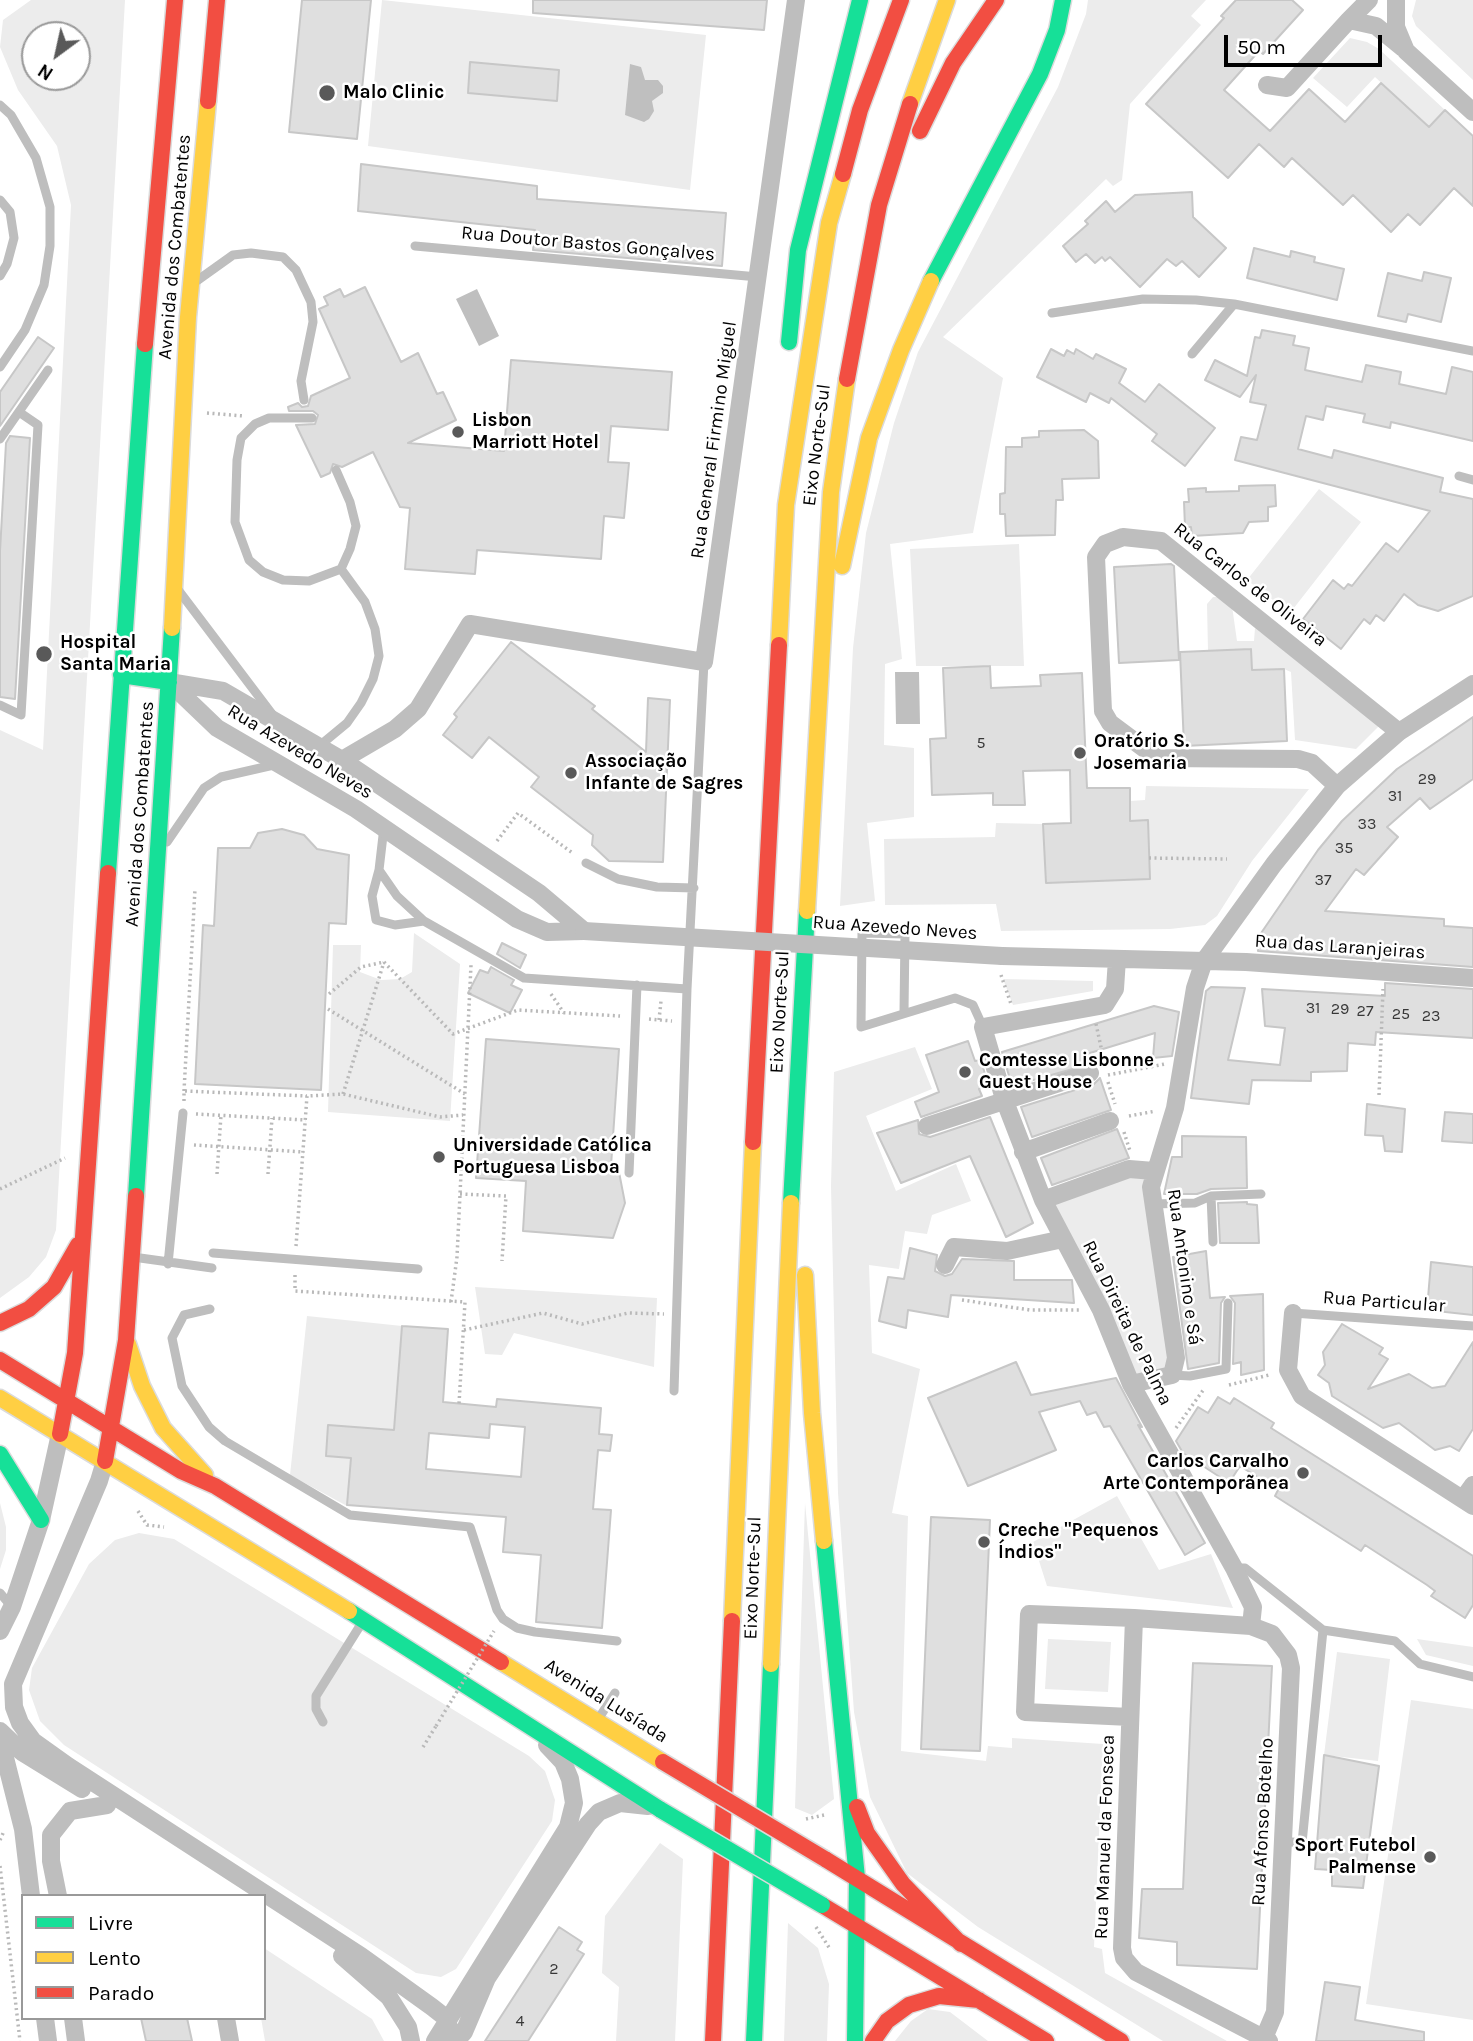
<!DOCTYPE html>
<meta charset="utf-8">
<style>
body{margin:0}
#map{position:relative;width:1473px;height:2041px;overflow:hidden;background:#fff;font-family:Karla,sans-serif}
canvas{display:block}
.legend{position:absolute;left:21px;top:1894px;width:245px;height:126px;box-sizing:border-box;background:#fff;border:2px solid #999;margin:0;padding:9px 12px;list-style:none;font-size:21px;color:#000}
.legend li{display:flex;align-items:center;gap:14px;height:35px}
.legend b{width:35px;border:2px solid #999}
.north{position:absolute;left:21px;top:21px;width:70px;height:70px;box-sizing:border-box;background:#fff;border:2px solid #999;border-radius:50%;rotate:213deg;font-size:19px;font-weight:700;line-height:28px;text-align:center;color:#000}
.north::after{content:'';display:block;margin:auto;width:24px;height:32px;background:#595959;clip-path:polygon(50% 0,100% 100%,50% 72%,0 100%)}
.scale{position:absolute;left:1224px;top:35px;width:158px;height:32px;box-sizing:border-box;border:4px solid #000;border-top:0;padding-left:9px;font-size:21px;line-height:24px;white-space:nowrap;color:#000;-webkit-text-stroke:5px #fff;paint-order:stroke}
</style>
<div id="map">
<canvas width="1473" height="2041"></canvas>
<ul class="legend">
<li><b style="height:9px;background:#16e098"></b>Livre</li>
<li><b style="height:9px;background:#ffcf43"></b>Lento</li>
<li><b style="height:9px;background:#f24e42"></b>Parado</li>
</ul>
<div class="north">N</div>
<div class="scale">50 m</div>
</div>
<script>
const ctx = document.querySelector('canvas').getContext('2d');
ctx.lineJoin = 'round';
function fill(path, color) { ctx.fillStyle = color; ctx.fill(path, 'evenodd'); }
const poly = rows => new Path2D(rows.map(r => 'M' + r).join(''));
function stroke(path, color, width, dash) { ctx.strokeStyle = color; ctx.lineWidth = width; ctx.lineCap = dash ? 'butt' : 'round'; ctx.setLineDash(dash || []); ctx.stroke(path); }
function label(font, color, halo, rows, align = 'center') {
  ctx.font = font + ' Karla,sans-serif'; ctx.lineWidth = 5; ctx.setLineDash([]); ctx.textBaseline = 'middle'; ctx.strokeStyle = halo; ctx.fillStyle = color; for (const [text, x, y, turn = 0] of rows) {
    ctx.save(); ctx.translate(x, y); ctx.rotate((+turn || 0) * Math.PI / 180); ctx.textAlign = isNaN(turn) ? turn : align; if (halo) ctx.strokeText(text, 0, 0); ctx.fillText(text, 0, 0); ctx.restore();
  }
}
fill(poly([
 [31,0,125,0,56,1230,46,1257,29,1277,0,1298,0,730,43,750,71,205,57,146,18,90,0,47,3,20],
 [35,35,77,35,77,77,35,77],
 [382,0,706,35,690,190,368,146],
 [1088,0,1206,0,1191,16,1201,25,1130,104,1122,180,1113,186,1106,179,943,337,1003,378,973,533,890,544,902,659,885,664,884,745,914,748,914,817,867,823,875,901,840,906,853,648,866,533,894,423,918,352,1058,87,1086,14],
 [1416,0,1473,0,1473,80,1416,26,1412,16],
 [1350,38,1367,42,1379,49,1445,110,1429,127,1375,77,1347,107,1313,78],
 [1319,489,1361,522,1290,613,1247,580],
 [1019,544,1024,666,916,666,910,549],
 [1213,597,1219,597,1232,606,1237,641,1254,641,1255,628,1381,724,1356,749,1295,740,1291,672,1284,669,1252,670,1250,649,1208,651,1207,604],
 [1146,786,1309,789,1252,861,1217,916,1205,925,1170,929,1001,931,996,904,885,905,884,839,995,837,996,823,1043,824,1046,883,1147,820,1129,821,1130,801,1145,800],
 [414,933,460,964,450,1121,328,1112,333,945,361,945,360,972,381,980,400,979,412,972],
 [1003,979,1093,981,1093,991,1013,1005],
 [915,1047,932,1089,866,1116,896,1191,956,1164,971,1201,932,1215,927,1234,905,1231,899,1269,869,1265,872,1353,920,1369,892,1513,908,1516,901,1751,986,1761,988,1746,1012,1748,1012,1738,1103,1744,1094,1947,1102,1949,1105,1973,1227,2041,1163,2041,978,1927,907,1873,870,1797,854,1712,838,1493,831,1186,834,1072],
 [1154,1171,1172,1375,1131,1384,1043,1200],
 [475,1287,657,1298,654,1367,514,1333,502,1355,485,1354],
 [307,1316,402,1326,396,1402,411,1432,328,1425,326,1455,352,1458,347,1506,290,1475],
 [1117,1496,1159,1570,1211,1554,1233,1608,1047,1586,1033,1542],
 [0,1503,6,1527,6,1550,0,1569],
 [805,1503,834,1799,812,1815,795,1808],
 [139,1533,174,1539,529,1756,545,1771,555,1800,552,1821,456,1969,441,1977,416,1973,64,1745,40,1721,29,1690,32,1668,89,1564,115,1540],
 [1048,1639,1111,1642,1108,1692,1045,1689],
 [1417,1639,1473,1647,1473,1666,1426,1655],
 [1337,1652,1390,1659,1378,1761,1324,1755],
 [1411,1700,1473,1709,1473,2020,1366,2004],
 [660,1843,683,1859,675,2041,616,2041,619,1987,602,1973,605,1916],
 [788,1923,818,1948,829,1984,827,2041,784,2041],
 [264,1948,372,2019,384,2041,265,2041,261,2018,264,2018],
 [928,2009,950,2012,988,2041,895,2041,911,2021]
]), '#ececec');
fill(poly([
 [630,64,641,67,645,80,658,80,663,86,663,93,652,101,654,111,649,119,644,122,625,115],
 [477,289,499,336,479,346,456,299],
 [895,672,919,672,920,724,896,724]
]), '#bfbfbf');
const building = poly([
 [302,0,371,0,357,139,289,132,302,0],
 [533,0,767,0,764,30,533,13,533,0],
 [1236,0,1292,0,1303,10,1263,54,1259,51,1224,90,1270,131,1309,89,1345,122,1381,83,1429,127,1445,110,1473,136,1473,206,1454,188,1420,225,1408,214,1391,232,1353,195,1343,205,1292,158,1284,167,1259,144,1228,178,1146,104,1224,18,1221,16,1236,0],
 [470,62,559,70,557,101,468,93,470,62],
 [361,164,537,186,537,199,726,213,722,266,533,250,535,230,358,211,361,164],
 [1192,192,1193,217,1226,248,1199,277,1182,261,1176,266,1167,259,1140,287,1110,257,1105,261,1102,257,1095,263,1086,254,1076,262,1063,246,1088,224,1085,221,1106,201,1115,212,1135,195,1192,192],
 [1254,248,1290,257,1291,251,1315,257,1314,262,1344,269,1337,300,1247,278,1254,248],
 [1424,272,1451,278,1441,322,1408,314,1406,322,1378,316,1388,273,1422,281,1424,272],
 [365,287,401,362,418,353,437,394,443,392,456,420,408,443,504,451,511,360,672,372,668,430,611,426,608,462,629,463,624,518,604,516,601,559,477,550,475,574,405,569,410,508,400,507,373,452,342,467,333,464,330,473,321,477,296,425,315,424,318,415,313,411,289,411,288,407,298,403,302,407,308,406,311,396,350,378,319,309,328,305,324,297,340,289,344,297,365,287],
 [1262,330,1295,336,1293,345,1309,348,1305,370,1362,382,1366,365,1401,372,1399,384,1446,394,1452,367,1473,372,1473,441,1391,422,1390,428,1363,422,1365,414,1326,406,1323,420,1306,416,1298,449,1332,458,1334,450,1443,478,1440,492,1473,499,1473,596,1438,611,1418,605,1404,594,1384,621,1376,615,1370,624,1364,619,1341,649,1303,619,1333,580,1344,589,1348,584,1352,586,1386,543,1398,552,1430,511,1235,460,1241,437,1257,440,1266,405,1250,402,1256,375,1240,397,1205,380,1215,360,1247,376,1255,337,1260,338,1262,330],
 [38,337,54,348,0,426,0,392,38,337],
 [1051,349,1064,356,1067,350,1074,354,1076,349,1093,359,1096,354,1126,369,1119,383,1145,402,1159,384,1215,428,1185,466,1152,441,1157,434,1111,398,1109,403,1090,393,1086,402,1037,377,1051,349],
 [1084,430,1098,441,1099,478,1062,479,1063,500,1056,500,1055,535,1006,536,1005,514,1000,514,1000,494,1005,493,1006,447,1022,447,1022,438,1039,437,1039,431,1084,430],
 [10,436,30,438,15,699,0,697,0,551,6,443,10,436],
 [1275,485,1276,506,1268,507,1268,521,1249,522,1243,533,1192,536,1191,527,1185,527,1184,502,1189,502,1188,489,1206,488,1206,492,1239,491,1239,486,1275,485],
 [1171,564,1174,566,1179,660,1119,663,1114,567,1171,564],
 [511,642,595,706,592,709,646,752,648,698,670,700,663,862,609,861,592,845,593,835,531,787,539,777,489,737,472,758,443,735,457,717,454,714,511,642],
 [1251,649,1252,670,1284,669,1287,741,1184,746,1180,652,1251,649],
 [990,666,991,688,1041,686,1040,675,1082,673,1087,788,1130,788,1130,821,1148,820,1150,879,1046,883,1043,824,1071,823,1070,770,1023,771,1025,805,993,805,993,793,932,795,930,739,946,738,943,668,990,666],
 [1473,717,1473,779,1430,809,1420,798,1387,827,1398,837,1364,875,1356,869,1325,911,1444,919,1444,926,1473,928,1473,967,1258,951,1257,939,1318,850,1342,821,1397,769,1473,717],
 [282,829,304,835,317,849,349,855,346,924,329,923,321,1090,195,1084,203,925,214,926,218,848,250,848,258,833,282,829],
 [502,943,526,955,520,968,497,954,502,943],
 [491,967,514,980,511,985,522,990,510,1013,468,993,480,970,488,973,491,967],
 [1385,983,1473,989,1473,1038,1376,1032,1375,1045,1348,1043,1347,1071,1311,1072,1311,1081,1252,1080,1249,1104,1191,1098,1206,991,1211,987,1245,988,1228,1060,1280,1065,1285,1028,1265,1026,1262,989,1385,996,1385,983],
 [1154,1006,1179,1012,1172,1056,1153,1058,1155,1033,1090,1053,1094,1063,1012,1086,1002,1052,1154,1006],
 [486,1039,619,1049,611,1166,618,1167,625,1203,613,1238,523,1231,526,1181,476,1178,486,1039],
 [968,1041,975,1061,981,1060,988,1085,979,1089,982,1096,921,1117,915,1102,939,1092,926,1055,968,1041],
 [1100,1078,1111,1110,1032,1137,1021,1107,1094,1084,1100,1078],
 [1367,1104,1405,1109,1402,1152,1385,1151,1383,1136,1365,1135,1367,1104],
 [1445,1112,1473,1114,1473,1143,1442,1141,1445,1112],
 [990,1117,1033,1223,1006,1237,970,1156,901,1183,877,1133,918,1120,919,1134,930,1137,990,1117],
 [1117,1129,1129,1158,1052,1185,1041,1158,1117,1129],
 [1182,1136,1246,1137,1247,1188,1211,1189,1197,1194,1164,1194,1172,1157,1182,1157,1182,1136],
 [1247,1202,1247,1204,1257,1205,1259,1243,1220,1243,1218,1203,1247,1202],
 [910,1248,937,1255,935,1271,945,1276,952,1274,962,1259,1014,1261,1014,1280,1072,1280,1074,1303,951,1295,948,1317,908,1310,906,1328,879,1321,888,1277,904,1279,910,1248],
 [1206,1251,1210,1298,1225,1297,1221,1303,1219,1363,1188,1369,1173,1257,1206,1251],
 [1431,1262,1473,1267,1473,1315,1427,1310,1431,1262],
 [1263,1294,1264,1370,1241,1375,1241,1362,1233,1364,1235,1303,1230,1296,1263,1294],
 [1342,1324,1383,1348,1379,1354,1388,1359,1368,1389,1409,1374,1432,1388,1445,1386,1473,1342,1473,1429,1459,1451,1450,1446,1435,1450,1399,1423,1383,1428,1332,1396,1329,1383,1318,1375,1325,1365,1323,1352,1342,1324],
 [402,1326,448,1329,443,1402,496,1407,497,1399,601,1408,599,1434,612,1435,610,1451,598,1450,593,1509,611,1510,602,1628,536,1622,541,1555,503,1552,506,1517,347,1505,351,1458,326,1456,328,1425,394,1430,402,1326],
 [490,1424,525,1427,521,1477,426,1469,429,1433,489,1438,490,1424],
 [1016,1362,1031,1395,1116,1378,1142,1427,1138,1425,1205,1543,1185,1555,1110,1426,1104,1427,1096,1412,1087,1415,1080,1401,1039,1412,1056,1450,968,1486,928,1398,1016,1362],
 [1218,1397,1230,1404,1234,1398,1274,1423,1271,1428,1473,1556,1473,1605,1465,1618,1431,1596,1435,1591,1427,1585,1365,1545,1361,1551,1275,1496,1278,1490,1240,1466,1229,1483,1183,1453,1176,1441,1198,1407,1208,1413,1218,1397],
 [931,1517,990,1520,980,1751,921,1749,931,1517],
 [1193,1663,1272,1666,1257,1969,1177,1965,1177,1942,1139,1938,1142,1889,1183,1889,1193,1663],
 [1324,1755,1379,1766,1363,1888,1332,1886,1332,1870,1315,1869,1324,1755],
 [559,1927,582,1942,577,1950,584,1954,528,2041,485,2041,559,1927],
 [1325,1982,1360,1987,1355,2020,1424,2032,1424,2041,1316,2041,1325,1982],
 [141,2018,187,2018,192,2041,146,2041,141,2018]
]);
fill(building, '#dfdfdf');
stroke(building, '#c7c7c7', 2);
const fast = poly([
 [931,281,1040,74,1057,30,1063,0],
 [789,342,798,250,860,0],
 [121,675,169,682],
 [108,873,145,344],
 [136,1196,172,628],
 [791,1203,807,911],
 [0,1454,41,1520],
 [824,1541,857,1878,855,2041],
 [349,1611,661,1810],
 [754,2041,771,1664]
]);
const slow = poly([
 [910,104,947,0],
 [842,566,869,438,901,350,931,281],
 [172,628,188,317,208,101],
 [779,645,786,505,829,223,843,174],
 [807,911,831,492,847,379],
 [805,1275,812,1413,824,1541],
 [128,1344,142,1386,163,1428,205,1475],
 [0,1398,349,1611],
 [732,1621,753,1142],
 [501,1662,663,1762],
 [771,1664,791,1203]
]);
const jam = poly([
 [208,101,217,0],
 [920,131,953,63,996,0],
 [843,174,860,110,901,0],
 [145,344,175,0],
 [847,379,879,205,910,104],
 [753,1142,779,645],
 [0,1323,29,1309,54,1287,78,1245],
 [0,1360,181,1471,215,1486,501,1662],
 [60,1434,75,1353,108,873],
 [105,1461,126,1340,136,1196],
 [857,1807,867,1833,903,1884,961,1944],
 [825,1859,1121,2041],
 [822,1905,1046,2041],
 [713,2041,732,1621],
 [873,2041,887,2021,909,2005,939,1996,979,2000]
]);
stroke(fast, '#dbdbdb', 19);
stroke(slow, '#dbdbdb', 19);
stroke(jam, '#dbdbdb', 19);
stroke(poly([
 [207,413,244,416],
 [497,841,518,813,574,854],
 [1149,858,1227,859],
 [384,962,453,1034,518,1010,620,1016],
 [1001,975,1011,1004],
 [329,994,361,967,384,962],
 [551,994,564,1013],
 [328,1009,465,1094],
 [649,1019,672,1021],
 [659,1020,661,1001],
 [1096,1024,1104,1061],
 [1108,1075,1165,1064],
 [1108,1082,1115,1104],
 [184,1091,195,889],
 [343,1094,384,962],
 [1379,1095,1383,989],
 [184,1101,184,1091,307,1096],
 [196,1114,306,1120],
 [1129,1116,1156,1111],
 [1124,1132,1130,1151],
 [194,1145,304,1152],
 [217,1174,221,1115],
 [268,1174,272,1118],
 [0,1189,65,1158],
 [460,1194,506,1196,502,1261],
 [296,1246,307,1096,343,1094,440,1117,463,1115],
 [295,1275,295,1291,465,1302,459,1404],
 [962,1300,1030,1310,1081,1310],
 [451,1302,457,1257,471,965],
 [464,1330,543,1313,582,1324,628,1313,664,1314],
 [1229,1385,1269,1375],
 [1176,1428,1204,1389],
 [138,1511,147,1525,164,1527],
 [423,1747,436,1726],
 [806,1819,824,1815],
 [0,1840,4,1831],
 [0,1866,20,2041]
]), '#b9b9b9', 3.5, [2, 3.5]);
stroke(poly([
 [0,105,11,115,36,158,50,207,50,246,44,285,25,330,0,367],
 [0,200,10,212,14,238,7,264,0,276],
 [415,246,758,277],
 [198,280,233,255,251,253,283,257,296,270,311,302,313,322,301,381,304,400],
 [1052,313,1143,299,1196,300,1234,304,1473,351],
 [1192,354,1234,304],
 [312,418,269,418,255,424,241,438,237,460,235,522,249,560,263,572,283,580,309,581,341,569],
 [0,439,48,370],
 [1459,476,1473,480],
 [179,591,272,714],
 [0,705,21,715,38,425,19,412],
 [318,747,347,723,361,703,373,679,379,656,375,629,365,602,341,569,350,549,356,526,350,502,336,470],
 [384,827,379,870,397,896,424,921,524,978,687,989],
 [167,842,204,788,221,777,278,764],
 [586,863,618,879,657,887,694,888],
 [379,870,372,896,376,920,395,925,424,921],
 [904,1012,905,934,862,933,861,1027,955,998,973,1005,983,1027],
 [629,1173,637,985],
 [1151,1204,1195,1203,1211,1196],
 [1213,1242,1211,1196,1261,1194],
 [213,1253,418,1269],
 [133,1257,212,1268],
 [168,1264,183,1113],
 [210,1309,184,1315,172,1338,182,1386,209,1427,225,1441,350,1515,470,1527,497,1610,503,1619,517,1628,535,1632,617,1641],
 [1293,1313,1473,1326],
 [1172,1375,1190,1376,1226,1369,1228,1303],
 [674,1391,687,989,704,662],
 [1234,1568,1245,1568,1323,1630],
 [0,1593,12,1607],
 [599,1718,615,1693],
 [323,1722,316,1709,316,1696,363,1621],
 [1282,1841,1302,1843,1323,1630,1395,1641,1420,1664,1473,1677]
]), '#bebebe', 9);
stroke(poly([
 [1369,0,1349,20,1376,26,1403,48],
 [1396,0,1396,27,1406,51,1473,112],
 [1267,85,1287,88,1349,20],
 [169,682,217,728,356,809,517,919,547,932,584,931],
 [169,682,223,691,342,760,539,893,584,931],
 [342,760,395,729,418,709,470,624,704,662,796,0],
 [1337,786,1312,763,1298,759,1157,758,1110,723,1103,711,1096,557,1105,544,1123,537,1161,541,1399,732],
 [1002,956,1246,962,1473,978],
 [1117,959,1115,989,1105,1005,983,1027,1004,1099,1043,1200,1101,1310,1131,1384,1234,1568,1253,1607,1251,1626],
 [927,1126,1090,1073],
 [1023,1152,1110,1121],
 [1043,1200,1129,1169,1154,1171],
 [945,1265,954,1247,1007,1251,1063,1239],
 [1293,1313,1288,1370,1302,1396,1473,1506],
 [1131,1384,1172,1375,1176,1358,1151,1187,1175,1108,1195,988,1204,961,1274,864,1337,786,1399,732,1473,684],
 [105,1461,99,1481,13,1684,14,1707,20,1723,33,1741,68,1766,361,1956,432,2007,446,2018,450,2030,448,2041],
 [1463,1499,1473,1485],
 [0,1631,12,1607,41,1520,60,1434],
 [1130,1717,1025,1712,1029,1614,1134,1618],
 [0,1731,22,1752,82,1789],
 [0,1738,23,1829,31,1896],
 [58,1896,51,1861,51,1835,70,1811,107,1805],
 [342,1956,389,1997,408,2027,411,2041],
 [45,2018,48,2041],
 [73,2018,76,2041],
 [226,2018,230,2041],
 [1264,2038,1275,2012,1291,1668,1288,1655,1272,1634,1251,1626,1134,1618,1122,1948,1124,1958,1136,1972,1269,2041],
 [435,2041,568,1827,574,1803,570,1779,563,1762,547,1745],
 [456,2041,464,2032,487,1978,588,1824,599,1812,620,1803,648,1806]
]), '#bebebe', 18);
stroke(fast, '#16e098', 16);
stroke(slow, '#ffcf43', 16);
stroke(jam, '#f24e42', 16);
const fastBridge = poly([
 [661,1810,822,1905]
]);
const jamBridge = poly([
 [663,1762,825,1859]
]);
stroke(fastBridge, '#dbdbdb', 19, []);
stroke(jamBridge, '#dbdbdb', 19, []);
stroke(poly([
 [436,1726,494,1631],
 [816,1927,830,1949]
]), '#b9b9b9', 3.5, [2, 3.5]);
stroke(poly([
 [584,931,1002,956]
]), '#bebebe', 18);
stroke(fastBridge, '#16e098', 16);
stroke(jamBridge, '#f24e42', 16);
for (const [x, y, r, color] of [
 [327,93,9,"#595959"],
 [458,432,7,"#595959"],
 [44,654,9,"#595959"],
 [1080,753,7,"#595959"],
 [571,773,7,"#595959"],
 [965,1072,7,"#595959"],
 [439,1157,7,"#595959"],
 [1303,1473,7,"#595959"],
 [984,1542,7,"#595959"],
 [1430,1857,7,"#595959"]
]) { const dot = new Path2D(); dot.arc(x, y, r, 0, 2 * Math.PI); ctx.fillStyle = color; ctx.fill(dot); stroke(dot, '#fff', 2.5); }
label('16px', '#383838', null, [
 ["5",981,743],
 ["29",1427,779],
 ["31",1395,796],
 ["33",1367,824],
 ["35",1344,848],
 ["37",1323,880],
 ["31",1313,1008],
 ["29",1340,1009],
 ["27",1365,1011],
 ["25",1401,1014],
 ["23",1431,1016],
 ["2",554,1969],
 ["4",520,2021]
]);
label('bold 19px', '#000', '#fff', [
 ["Malo Clinic",343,93],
 ["Lisbon",472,421],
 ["Marriott Hotel",472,443],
 ["Hospital",60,643],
 ["Santa Maria",60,665],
 ["Oratório S.",1094,742],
 ["Josemaria",1094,764],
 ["Associação",585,762],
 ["Infante de Sagres",585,784],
 ["Comtesse Lisbonne",979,1061],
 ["Guest House",979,1083],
 ["Universidade Católica",453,1146],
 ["Portuguesa Lisboa",453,1168],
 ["Carlos Carvalho",1289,1462,"right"],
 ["Arte Contemporãnea",1289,1484,"right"],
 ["Creche \"Pequenos",998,1531],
 ["Índios\"",998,1553],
 ["Sport Futebol",1416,1846,"right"],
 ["Palmense",1416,1868,"right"]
], 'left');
label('19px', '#000', '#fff', [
 ["Rua Doutor Bastos Gonçalves",588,244,5],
 ["Avenida dos Combatentes",175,247,-85],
 ["Rua General Firmino Miguel",714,440,-82],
 ["Eixo Norte-Sul",817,445,-83],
 ["Rua Carlos de Oliveira",1250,585,38],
 ["Rua Azevedo Neves",300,752,31],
 ["Avenida dos Combatentes",140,814,-86],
 ["Rua Azevedo Neves",895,928,4],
 ["Rua das Laranjeiras",1340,947,4],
 ["Eixo Norte-Sul",780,1012,-87],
 ["Rua Antonino e Sá",1184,1267,82],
 ["Rua Particular",1384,1302,4],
 ["Rua Direita de Palma",1127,1323,64],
 ["Eixo Norte-Sul",753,1578,-88],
 ["Avenida Lusíada",606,1701,32],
 ["Rua Afonso Botelho",1263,1822,-87],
 ["Rua Manuel da Fonseca",1105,1837,-88]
]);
</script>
